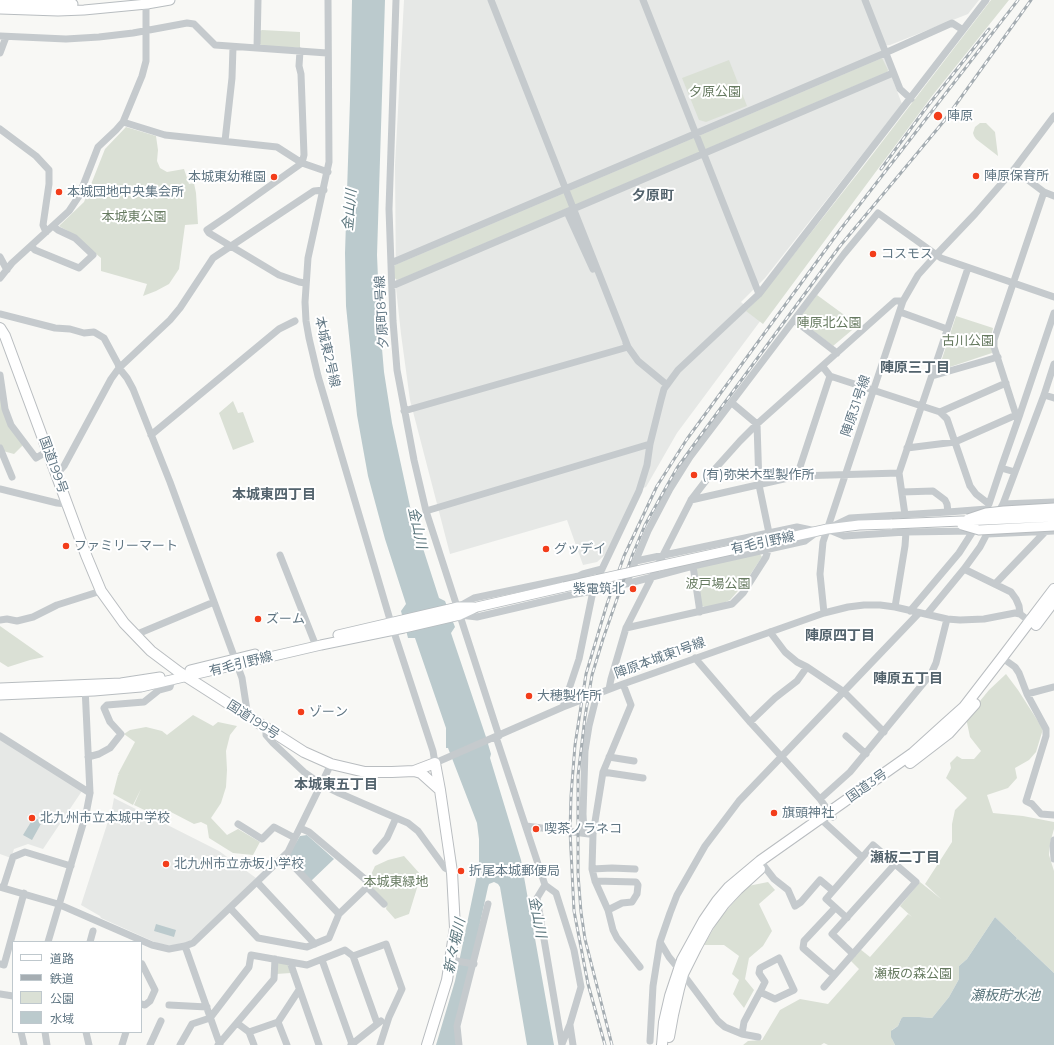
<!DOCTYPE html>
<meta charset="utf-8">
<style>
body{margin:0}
#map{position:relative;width:1054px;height:1045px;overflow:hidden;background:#f8f8f5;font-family:Montserrat,"Noto Sans JP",sans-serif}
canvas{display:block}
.legend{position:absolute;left:12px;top:941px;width:130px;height:92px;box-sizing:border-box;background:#fff;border:1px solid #bfc8cd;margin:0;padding:5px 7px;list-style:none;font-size:12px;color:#607683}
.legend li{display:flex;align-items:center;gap:8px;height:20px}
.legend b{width:20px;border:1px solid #bfc8cd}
</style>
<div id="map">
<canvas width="1054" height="1045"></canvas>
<ul class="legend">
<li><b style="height:5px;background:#fff"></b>道路</li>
<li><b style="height:5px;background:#a5adb2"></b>鉄道</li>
<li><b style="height:11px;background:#dae0d5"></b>公園</li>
<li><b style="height:11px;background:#bbcacd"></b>水域</li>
</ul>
</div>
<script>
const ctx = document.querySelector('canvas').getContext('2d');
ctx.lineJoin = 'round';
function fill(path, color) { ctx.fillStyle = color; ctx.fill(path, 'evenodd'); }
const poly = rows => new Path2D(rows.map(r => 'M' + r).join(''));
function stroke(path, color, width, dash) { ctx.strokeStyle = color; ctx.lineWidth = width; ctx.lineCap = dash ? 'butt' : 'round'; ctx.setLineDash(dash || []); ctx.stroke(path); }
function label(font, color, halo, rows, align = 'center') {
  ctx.font = font + ' Montserrat,"Noto Sans JP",sans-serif'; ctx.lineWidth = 4; ctx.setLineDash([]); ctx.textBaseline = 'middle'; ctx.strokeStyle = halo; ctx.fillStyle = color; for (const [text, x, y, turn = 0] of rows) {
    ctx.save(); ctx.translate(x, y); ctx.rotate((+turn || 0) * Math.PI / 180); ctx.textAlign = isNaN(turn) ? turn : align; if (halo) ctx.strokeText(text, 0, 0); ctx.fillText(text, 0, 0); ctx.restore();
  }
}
fill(poly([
 [404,0,979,0,968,14,890,45,880,46,902,104,765,278,741,302,761,320,677,433,646,487,637,490,605,555,597,562,583,565,567,520,450,554,410,400,401,334,396,288,395,165],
 [0,739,82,791,43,849,28,844,14,849,11,858,0,854],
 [114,798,219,851,256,878,235,900,190,941,179,945,167,945,159,944,101,918,100,916,81,905,112,809]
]), '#e6e8e6');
fill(poly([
 [991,0,1009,0,932,96,763,324,746,311,760,297,862,168],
 [262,30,300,32,300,48,262,46,260,44,260,31],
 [882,58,888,70,887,72,398,280,394,278,393,268,395,265],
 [729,60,747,106,706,122,699,120,682,78],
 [980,123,986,123,995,132,998,156,976,139,974,136,973,133,975,127],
 [126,127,156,136,158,150,157,161,160,168,167,172,184,169,189,184,194,183,196,193,198,224,185,225,179,269,169,284,156,291,143,296,147,284,101,271,101,258,73,234,59,226,84,202,105,149],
 [817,295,858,325,833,346,798,319],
 [956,316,993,328,991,337,992,353,938,371],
 [0,391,3,408,23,445,14,454,3,451,0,444],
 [233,401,238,413,243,412,254,442,233,450,219,413],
 [760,554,762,557,744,584,730,600,719,605,707,608,702,606,696,568],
 [0,626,44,657,30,660,8,667,0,662],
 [1006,674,1018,690,1043,729,1036,752,1029,760,1015,768,1017,778,1008,788,987,795,993,813,1023,816,1054,822,1054,829,1050,843,1049,855,1054,871,1054,973,1018,939,1017,941,1016,939,1017,938,995,917,967,959,959,966,959,979,949,997,932,1018,919,1017,901,1019,898,1026,892,1030,892,1039,895,1045,828,1045,824,1043,821,1045,743,1045,748,1041,762,1040,780,1010,800,999,828,1004,859,969,850,960,860,949,870,957,908,914,912,917,900,906,920,882,941,899,925,884,952,842,952,824,955,810,967,798,946,778,951,768,950,763,957,756,962,759,974,759,981,751,970,737,966,718,989,690],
 [193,715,213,726,218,722,237,726,230,735,226,751,227,770,226,787,221,803,211,818,227,835,238,829,260,842,253,855,233,853,209,838,207,825,201,822,194,824,169,811,165,820,134,805,141,789,133,805,113,794,118,775,119,775,118,774,135,742,124,734,130,730,146,727,162,731,167,735],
 [404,856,421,875,409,914,395,919,386,909,387,904,368,885,368,881,375,866,388,860],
 [768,882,775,890,759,904,772,931,763,946,749,958,745,979,754,990,744,1008,733,994,739,980,732,974,739,956,724,945,704,945,719,919,748,886],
 [276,963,287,963,291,973,276,974]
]), '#dae0d5');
fill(poly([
 [352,0,385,0,377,255,380,325,384,372,392,423,411,511,439,598,445,601,455,627,451,633,486,737,491,754,490,758,521,860,554,1045,527,1045,500,887,498,884,494,882,489,884,488,887,472,960,455,1024,456,1045,436,1045,455,981,479,866,479,839,477,823,448,748,446,748,446,728,415,638,408,638,401,611,406,604,385,539,368,476,357,415,346,306,345,253,350,100],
 [34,817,42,822,32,840,23,835],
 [307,835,334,859,311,881,288,856,300,836],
 [995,917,1017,938,1016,940,1018,939,1054,973,1054,1045,895,1045,891,1037,891,1031,898,1026,901,1019,903,1017,919,1017,932,1018,949,997,959,979,959,966,967,959],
 [156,924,176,930,174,937,154,931]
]), '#bbcacd');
const major = poly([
 [0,2,73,4],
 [0,9,58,11,84,10,147,4,170,0],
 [731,550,827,529,859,525,892,524],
 [338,635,458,607,474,607],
 [190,670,255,654],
 [0,688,121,683,160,677],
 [0,695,94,691,141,687,321,645,404,628,460,615,477,607,564,587]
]);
const highway = poly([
 [0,328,5,336,86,555,101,591,124,623,151,651,179,672,304,752,331,764,365,772,392,772,414,771,435,763,440,790,452,872,455,928,447,980,427,1045],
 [1036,625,1054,601],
 [910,763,949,733,975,704],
 [414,771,421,773,440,790],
 [669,1037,673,1015,679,989,683,974,696,948,708,926,724,904,738,889,760,869],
 [662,1045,664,1022,670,996,682,960,704,920,717,901,729,887,760,861,913,753,945,724,964,707,1001,659,1054,589]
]);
stroke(major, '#b8bdc0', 11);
stroke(highway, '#b9bdc0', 12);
stroke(poly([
 [328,0,329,162,308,258,305,302,306,321,309,338,318,376,391,623,433,751,435,763,563,707,623,684,824,613,848,607,864,605,880,605,895,607,947,619,960,620,984,619,1015,613,1020,614,1033,624],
 [396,0,389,209,393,321,397,370,414,460,426,511,499,736],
 [491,0,628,347,638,361,667,385],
 [643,0,759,294],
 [865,0,900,89,911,99],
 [0,36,66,39,99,37,133,33,187,23,194,24,215,45,327,53],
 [257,48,258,0],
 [300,51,299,66,301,74,304,155,302,163,229,215,207,230,209,233,279,275,299,282,305,283],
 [0,53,6,37],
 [123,122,165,135,277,147,302,163,328,172],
 [0,129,36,156,49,170,49,184,43,225,46,232],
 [225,141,232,78,233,47],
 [1015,168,1020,174,1044,192,1054,196],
 [567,212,593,269],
 [31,246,35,250,79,268,93,255,75,238,58,230,53,226],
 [0,257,7,270],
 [391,263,885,53,952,23,963,30],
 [0,278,12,263,69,211,79,196,98,147,116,130,123,122,142,76,146,61,146,0],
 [392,286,893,73],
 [900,312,947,329],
 [0,314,55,328,70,329,84,333,94,332,104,338,118,364,119,368,127,378,133,389,170,482,242,678,248,717],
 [794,320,837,353],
 [823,367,830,376,940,412,947,419,970,486,976,494,989,504,1001,468],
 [0,375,5,409,11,425,36,458,48,451],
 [932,376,998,357],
 [1044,395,1054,398],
 [732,403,757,424,759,485,769,533],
 [404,411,628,347,626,343],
 [940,412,1006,383],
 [1020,414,1054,313],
 [151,435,279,329,295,321],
 [0,448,12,477],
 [907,448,955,442,1016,415],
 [1015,472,1001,468,1020,414,1016,415,994,347,994,340,1044,192],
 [56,475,64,466,111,379,119,368,170,320,180,308,213,258,314,191,324,190],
 [797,476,830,376],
 [0,489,57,503,67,504],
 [902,492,933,491,945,500,947,504,948,512,850,518,827,529,844,536,906,532,974,531],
 [691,500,797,476,899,473],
 [1003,504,1054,502],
 [426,511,650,444],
 [948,512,987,509],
 [997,515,1003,504,1044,395,1054,364],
 [817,532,805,541,693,566,626,584,648,531,670,489,690,457,844,254,878,213,941,258,1054,297],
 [987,534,1054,531],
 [280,555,314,641],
 [636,561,797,527,816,531],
 [693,566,700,612],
 [964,569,1011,592,1016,599,1019,606,1020,614],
 [995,584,1044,533,1048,523],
 [458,607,474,598,579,576,583,574,602,569],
 [895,607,905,546,906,532,905,515,899,473,968,268],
 [910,611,959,553,975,528],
 [824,613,820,574,823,542,903,301,918,275,936,255,975,214,1015,168,1054,116],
 [927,614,964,569,980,547,991,526],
 [460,615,477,617,571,595,593,591],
 [0,620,7,619,17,621,33,617,57,605,101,591],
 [626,628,732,604,743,593,766,557,768,550],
 [770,632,785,652,797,662,807,667,844,692,884,732],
 [135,635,214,602],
 [695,658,750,722,820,799,833,817],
 [1008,662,1015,667,1019,673,1027,694,1046,729,1046,736,1026,801,1032,804,1041,814,1054,815],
 [623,684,631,705,603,772,593,834,592,869,595,881,608,910,613,930,617,938,640,967],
 [609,689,611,679,626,628,691,500,714,470,740,441,757,424,895,301,903,301],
 [1027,694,1054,687],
 [563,707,579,659,593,591,602,569,639,491,647,465,650,444,661,400,664,389,678,370,759,294,986,0],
 [750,722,775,698,797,681,807,667],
 [266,728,266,735,273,743,304,772,321,784,339,793,408,823,418,831,445,868,452,872],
 [0,736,90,793],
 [846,736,866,754],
 [496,737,545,885,556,893,574,950,581,987,570,1024,562,1044],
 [88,757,99,754,110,748,121,734,110,722,104,708,107,705,144,702,159,690,170,687,172,680],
 [609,757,634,761],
 [603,772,643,778],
 [820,799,850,772,931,674,936,663,947,619],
 [822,817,825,823,862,857],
 [238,824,262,839,274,827,295,838],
 [526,826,589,834],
 [300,828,309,832,366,880,367,887,339,914],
 [584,833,583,814,585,751,589,726,597,694],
 [1054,840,1053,846,1054,859],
 [376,851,387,838,396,818],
 [760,861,774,879,788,890,795,906,801,902,820,880,832,890],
 [592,869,612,868,635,869],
 [595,881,636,882,638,885,637,894,632,902,622,903,608,910],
 [257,882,315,944],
 [545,885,537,898,562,1045],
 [0,887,58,904,152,945,169,949,185,946,193,943,288,852,331,764],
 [367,887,384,904],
 [3,888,13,857,25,852,71,866],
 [230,908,258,938,307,947,329,938,339,914,284,856],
 [48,942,86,814,90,793,85,687],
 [90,942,93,931],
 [185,946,220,1045],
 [853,954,832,934,895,864],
 [322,960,352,1044],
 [451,960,474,964],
 [290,962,319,1045],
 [0,964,4,965,24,893],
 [834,975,803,948,804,941,835,908],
 [824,987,916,882,873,845,826,899,847,918],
 [0,994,13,996],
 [141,1004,145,1005,150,1001,155,990,142,964],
 [169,1005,207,1007],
 [278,1022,287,1045],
 [237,1023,249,1032,254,1045],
 [377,1023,353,956,386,944,402,989,389,1017,380,1045],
 [570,1025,573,1045],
 [21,1032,24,1045],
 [45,1032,47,1045],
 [86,1032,89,1045],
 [249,1032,278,1022,299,990],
 [742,1034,744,1022,760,992,765,982,759,973,760,968,779,958,794,990,775,999,760,992],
 [758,1037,742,1034,725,1027,718,1021,683,974,669,957,660,942,670,913,677,895,705,846,739,801,919,613],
 [650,1041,653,986,660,942],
 [122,1045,126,1032],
 [150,1045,161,1021],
 [180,1045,192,1024,210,1018,249,967,251,955,307,965,345,950,353,956],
 [218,1045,274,979,275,959],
 [351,1045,381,1021],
 [459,1045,457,1026,488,904]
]), '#c5cacd', 7);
stroke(major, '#fff', 9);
stroke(highway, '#fff', 10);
const rail = poly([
 [881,169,926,108,989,29],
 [605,1045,588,984,574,911,570,831,571,796,575,745,586,674,607,604,624,556,657,486,687,439,840,230,1018,0],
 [612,1045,585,939,581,912,578,874,578,776,585,717,592,675,603,639,632,556,645,525,664,491,677,468,698,439,840,246,944,121,1031,0]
]);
stroke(rail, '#a5adb2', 3);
stroke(rail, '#fff', 1.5, [4.5]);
const majorBridge = poly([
 [968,519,986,513,1004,511,1054,508],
 [892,524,1054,517],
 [962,525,979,530,1054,526],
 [564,587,731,550]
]);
stroke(majorBridge, '#b8bdc0', 11, []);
stroke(majorBridge, '#fff', 9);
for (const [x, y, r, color] of [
 [938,116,5,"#f33d1a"],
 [976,176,4,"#f33d1a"],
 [274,177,4,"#f33d1a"],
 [59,192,4,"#f33d1a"],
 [873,254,4,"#f33d1a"],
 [694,475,4,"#f33d1a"],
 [66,546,4,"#f33d1a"],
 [546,549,4,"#f33d1a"],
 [633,589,4,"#f33d1a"],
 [258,619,4,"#f33d1a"],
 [529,696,4,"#f33d1a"],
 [301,712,4,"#f33d1a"],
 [774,813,4,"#f33d1a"],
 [32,818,4,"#f33d1a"],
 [536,829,4,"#f33d1a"],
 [166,864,4,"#f33d1a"],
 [461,871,4,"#f33d1a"]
]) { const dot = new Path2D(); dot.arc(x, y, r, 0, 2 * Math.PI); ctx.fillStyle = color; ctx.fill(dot); stroke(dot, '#fff', 1.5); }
label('13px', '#667a60', '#fff', [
 ["夕原公園",715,92],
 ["本城東公園",134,217],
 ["陣原北公園",829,323],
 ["古川公園",968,341],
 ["波戸場公園",718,584],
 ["本城東緑地",396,882],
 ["瀬板の森公園",913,974]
]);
label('13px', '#607683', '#fff', [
 ["陣原",947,116],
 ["陣原保育所",984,176],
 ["本城東幼稚園",266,177,"right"],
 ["本城団地中央集会所",67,192],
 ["コスモス",881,254],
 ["(有)弥栄木型製作所",702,475],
 ["ファミリーマート",74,546],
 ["グッデイ",554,549],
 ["紫電筑北",625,589,"right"],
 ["ズーム",266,619],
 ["大穂製作所",537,696],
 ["ゾーン",309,712],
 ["旗頭神社",782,813],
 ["北九州市立本城中学校",40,818],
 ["喫茶ノラネコ",544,829],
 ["北九州市立赤坂小学校",174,864],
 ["折尾本城郵便局",469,871]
], 'left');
label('13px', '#607683', '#fff', [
 ["夕原町8号線",382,312,-93],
 ["本城東2号線",327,352,77],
 ["陣原31号線",856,406,-71],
 ["国道199号",53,465,70],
 ["有毛引野線",763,543,-12],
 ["陣原本城東1号線",660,658,-20],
 ["有毛引野線",241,664,-14],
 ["国道199号",253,720,33],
 ["国道3号",867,786,-35]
]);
label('bold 14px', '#53636d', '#fff', [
 ["夕原町",653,196],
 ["陣原三丁目",915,368],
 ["本城東四丁目",274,495],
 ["陣原四丁目",840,636],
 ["陣原五丁目",908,679],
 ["本城東五丁目",336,785],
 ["瀬板二丁目",905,858]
]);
label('italic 14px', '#5b767d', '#fff', [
 ["金山川",350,210,-85],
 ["金山川",417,528,78],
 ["金山川",537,917,79],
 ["新々堀川",455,946,-78],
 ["瀬板貯水池",1005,996]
]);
</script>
